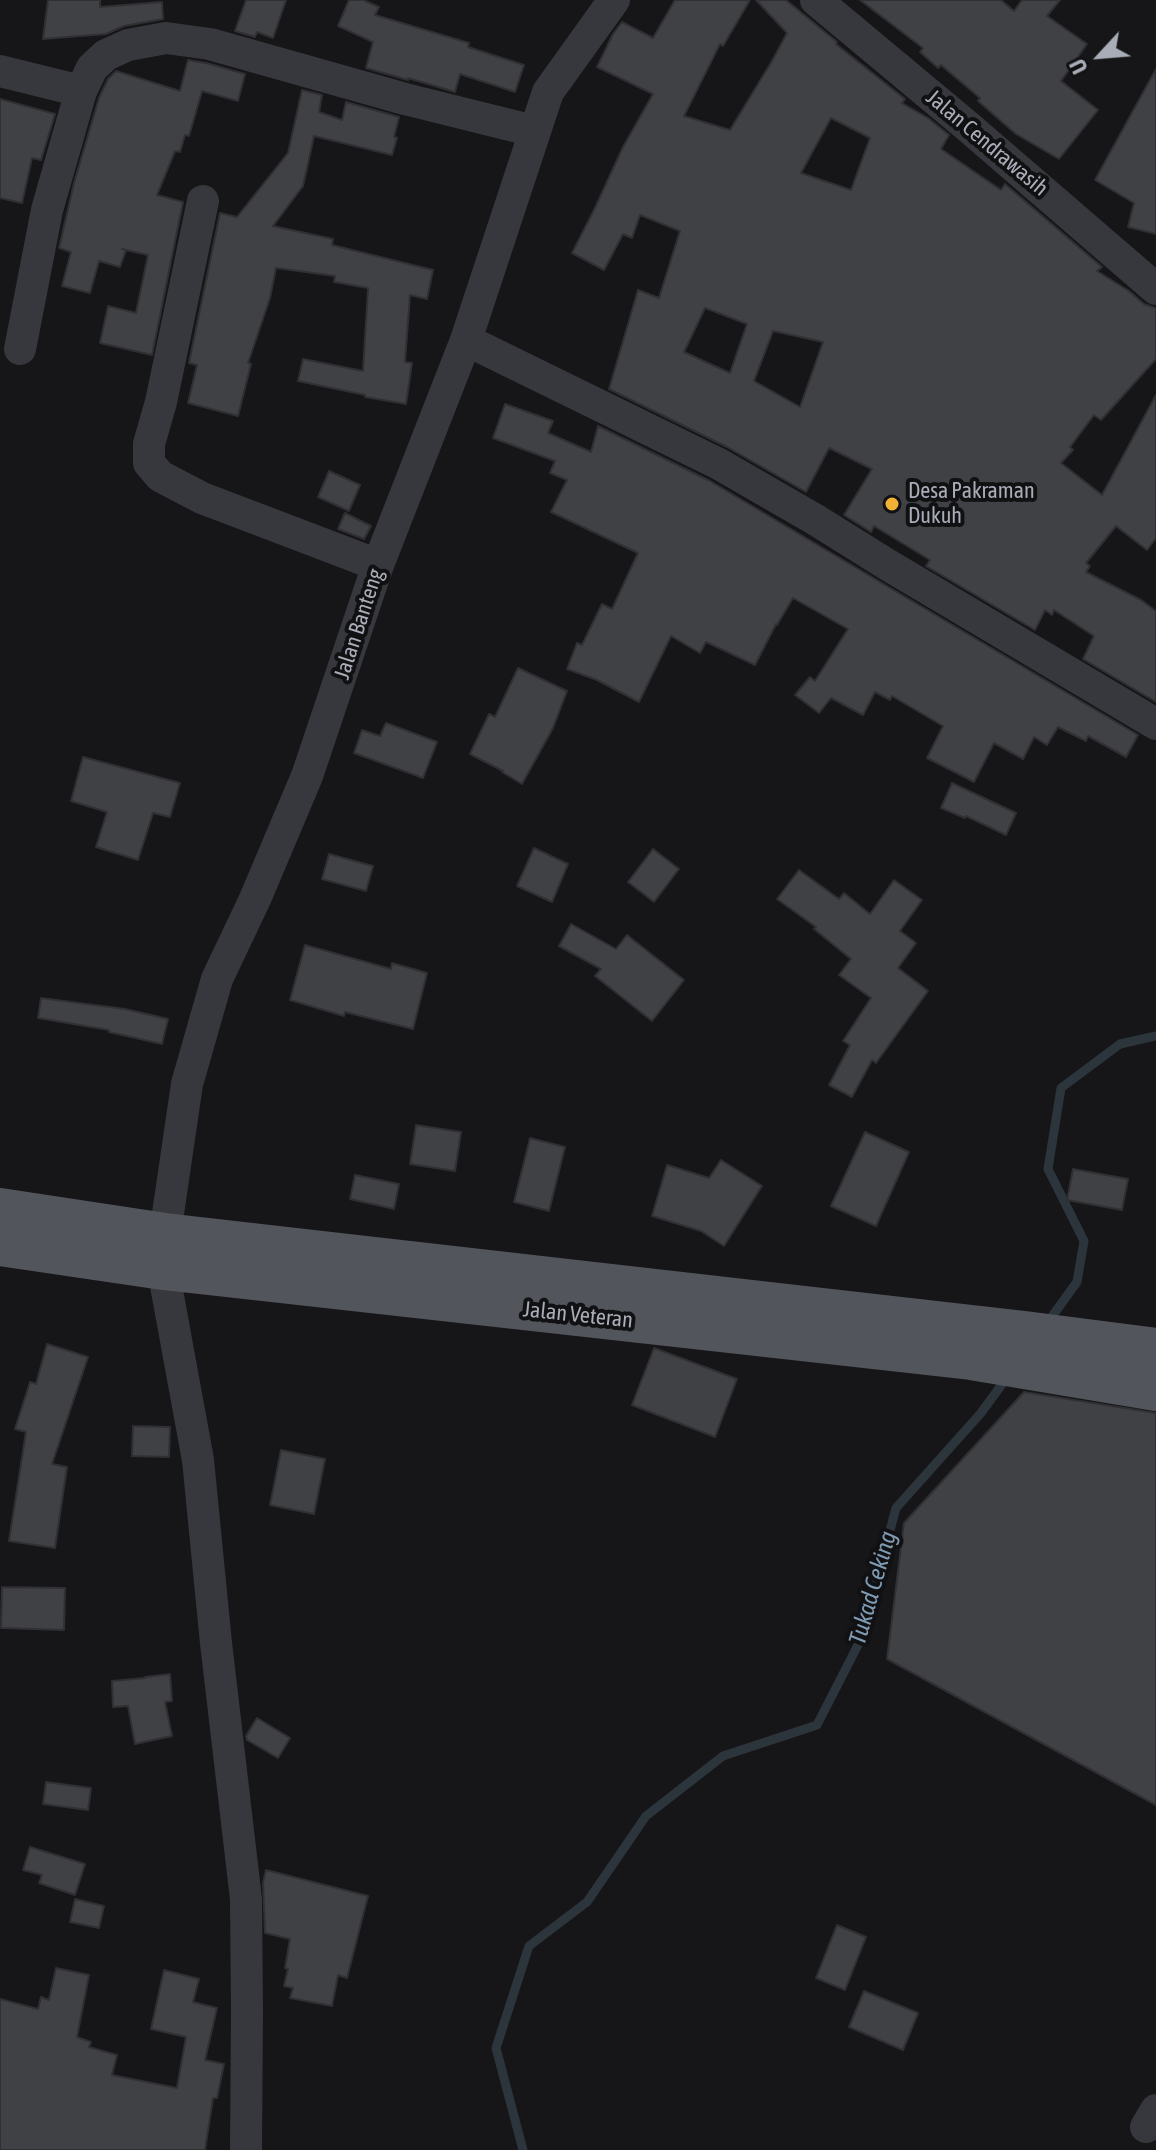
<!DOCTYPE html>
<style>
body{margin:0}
#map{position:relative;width:1156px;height:2150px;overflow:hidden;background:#161618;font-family:"Asap Condensed",sans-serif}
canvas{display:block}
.north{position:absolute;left:1060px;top:16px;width:80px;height:80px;-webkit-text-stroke:6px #111113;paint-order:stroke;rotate:244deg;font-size:22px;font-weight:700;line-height:32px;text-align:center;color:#a8adb8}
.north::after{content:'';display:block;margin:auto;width:28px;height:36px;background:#a8adb8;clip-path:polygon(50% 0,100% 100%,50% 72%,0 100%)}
</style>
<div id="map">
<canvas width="1156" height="2150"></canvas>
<div class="north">U</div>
</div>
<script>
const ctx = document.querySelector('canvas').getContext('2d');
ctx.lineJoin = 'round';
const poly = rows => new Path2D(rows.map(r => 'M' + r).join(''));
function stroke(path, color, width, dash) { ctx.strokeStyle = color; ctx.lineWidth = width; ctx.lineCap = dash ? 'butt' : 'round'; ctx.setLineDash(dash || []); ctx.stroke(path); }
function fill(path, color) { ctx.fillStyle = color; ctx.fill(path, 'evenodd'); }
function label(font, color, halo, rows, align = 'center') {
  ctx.font = font + ' "Asap Condensed",sans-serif'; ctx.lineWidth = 8; ctx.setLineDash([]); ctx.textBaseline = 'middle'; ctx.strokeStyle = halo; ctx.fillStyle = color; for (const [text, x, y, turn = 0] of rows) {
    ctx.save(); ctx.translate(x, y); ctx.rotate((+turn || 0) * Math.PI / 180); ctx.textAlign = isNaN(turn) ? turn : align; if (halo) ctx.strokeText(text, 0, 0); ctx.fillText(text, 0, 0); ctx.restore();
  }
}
stroke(poly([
 [1048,1322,1077,1282,1084,1241,1048,1169,1061,1088,1120,1044,1156,1036],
 [523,2150,496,2048,529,1946,587,1902,646,1816,723,1756,817,1725,861,1639,896,1508,981,1413,1008,1376]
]), '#2c353c', 9);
const building = poly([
 [48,0,100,0,100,7,162,2,163,19,124,26,106,34,43,39,48,0],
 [246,0,286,0,273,38,257,32,255,37,235,31,246,0],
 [349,0,363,0,379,7,375,15,469,43,468,47,524,65,515,92,460,74,455,92,408,78,408,80,366,68,373,42,338,26,349,0],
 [675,0,750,0,723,46,720,44,684,116,730,130,772,61,787,33,756,0,786,0,837,42,836,44,905,99,902,103,928,118,949,135,941,149,1001,190,1005,184,1102,267,1097,271,1129,291,1144,304,1156,308,1156,359,1101,420,1094,415,1070,447,1073,450,1061,463,1102,495,1156,395,1156,538,1147,550,1116,526,1086,563,1090,566,1086,572,1141,600,1156,611,1156,702,1083,659,1094,636,1054,610,1052,615,1045,610,1035,630,926,566,930,560,874,526,871,532,844,515,872,469,829,448,806,492,727,447,609,389,638,290,659,298,680,231,640,215,632,238,623,234,604,270,572,253,594,210,623,147,653,94,597,67,613,34,622,22,653,38,675,0],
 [831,118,870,138,851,190,801,173,831,118],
 [705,308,747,324,730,373,684,352,705,308],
 [773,331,823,342,800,407,754,381,773,331],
 [860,0,1001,0,1014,11,1022,0,1060,0,1047,16,1087,44,1061,81,1098,110,1059,159,1016,134,978,101,980,98,941,65,938,68,920,52,923,48,860,0],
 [188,60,206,63,245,74,238,101,202,91,189,136,185,135,180,152,175,151,157,195,183,202,152,355,100,343,108,306,136,313,148,255,122,249,126,250,120,267,99,261,90,293,62,286,71,252,59,248,74,183,99,98,108,79,116,71,180,91,188,60],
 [1156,69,1156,234,1128,227,1134,203,1095,180,1156,69],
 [302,90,322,95,319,112,342,120,346,102,399,117,394,137,397,138,392,155,314,136,303,186,273,226,333,239,332,245,433,270,427,299,410,295,405,362,412,363,406,404,365,397,365,395,298,381,303,359,363,371,368,288,334,282,335,276,276,268,270,298,248,363,251,364,238,416,188,403,197,365,189,363,220,213,237,217,288,153,302,90],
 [0,99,55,114,41,160,32,158,22,203,0,198,0,99],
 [505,404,553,421,548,433,591,452,598,426,710,481,1138,735,1126,757,1088,736,1086,741,1058,727,1047,745,1034,737,1023,759,994,743,974,782,927,758,943,726,892,696,890,700,875,692,863,715,831,698,819,713,795,695,810,677,815,681,848,629,793,598,777,625,776,624,755,665,706,642,700,653,671,636,639,702,597,680,567,669,577,643,582,645,602,604,612,609,638,553,551,512,567,480,550,473,555,461,493,438,505,404],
 [329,471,360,485,349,511,318,497,329,471],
 [345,513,371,526,364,539,338,529,345,513],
 [518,668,567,691,553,728,522,784,502,772,503,771,470,754,489,714,495,717,518,668],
 [386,723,437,742,423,778,354,753,362,730,380,736,386,723],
 [83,757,180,783,170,817,153,813,138,860,96,847,107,812,71,801,83,757],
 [952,783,1016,813,1006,835,966,816,965,818,941,808,952,783],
 [534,848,568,864,552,902,517,886,534,848],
 [653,849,679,869,654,902,628,882,653,849],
 [329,854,373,866,366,891,322,879,329,854],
 [799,870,839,899,844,893,870,914,894,880,922,900,900,931,916,943,898,968,928,991,876,1063,872,1060,852,1097,829,1085,850,1045,843,1041,871,998,839,975,851,959,814,929,816,927,777,899,799,870],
 [571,924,616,949,627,935,684,980,652,1021,595,976,601,969,559,946,571,924],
 [305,945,391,969,392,963,427,973,413,1029,345,1012,344,1016,290,1000,305,945],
 [41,998,125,1009,168,1019,162,1044,109,1032,109,1030,38,1018,41,998],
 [416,1125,461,1132,455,1171,410,1164,416,1125],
 [865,1132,909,1152,876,1226,831,1206,865,1132],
 [530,1138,565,1147,549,1211,514,1202,530,1138],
 [721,1160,762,1186,724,1246,701,1231,652,1216,667,1165,709,1178,721,1160],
 [1073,1169,1128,1179,1122,1210,1067,1200,1073,1169],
 [355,1175,399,1184,394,1209,350,1199,355,1175],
 [47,1344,88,1357,52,1464,67,1467,55,1548,9,1541,26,1432,15,1429,30,1382,36,1384,47,1344],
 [654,1348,737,1379,715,1437,632,1405,654,1348],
 [1024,1392,1156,1413,1156,1805,887,1659,904,1523,1024,1392],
 [133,1426,170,1427,169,1457,132,1456,133,1426],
 [281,1450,325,1459,314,1514,270,1505,281,1450],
 [2,1587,65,1588,64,1630,1,1628,2,1587],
 [170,1674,172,1701,165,1702,172,1736,135,1744,128,1706,113,1707,112,1681,145,1678,145,1677,170,1674],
 [257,1718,290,1738,278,1758,247,1740,246,1736,257,1718],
 [46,1782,91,1788,88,1810,43,1804,46,1782],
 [30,1847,85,1864,75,1895,39,1883,42,1875,23,1870,30,1847],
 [266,1870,368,1896,347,1978,338,1975,332,2006,290,1998,293,1988,284,1986,288,1969,285,1968,290,1939,265,1933,263,1883,266,1870],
 [75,1899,104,1906,99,1928,70,1922,75,1899],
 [837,1925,866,1937,845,1990,816,1978,837,1925],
 [56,1968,89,1975,77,2037,91,2042,89,2047,117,2055,112,2075,177,2088,186,2037,151,2029,164,1970,199,1979,193,2002,217,2008,205,2060,224,2064,217,2098,213,2098,205,2150,0,2150,0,1999,38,2009,41,1997,49,2000,56,1968],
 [864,1991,918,2013,903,2050,849,2027,864,1991]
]);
fill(building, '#404145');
stroke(building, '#303034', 2);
stroke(poly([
 [816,0,966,125,1156,289],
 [0,71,81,91],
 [203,201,161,402,149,444,149,463,160,476,202,498,378,565],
 [466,340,719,464,816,520,888,565,1156,724],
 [20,349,47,210,81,91,92,68,106,55,128,45,166,38,210,44,405,99,534,131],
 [1146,2127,1156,2110],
 [246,2150,247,2011,246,1899,216,1643,198,1460,163,1269,165,1234,187,1084,217,979,255,899,307,776,378,565,466,340,548,92,614,0]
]), '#37383d', 32);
stroke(poly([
 [0,1209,165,1234,1025,1332,1156,1349],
 [0,1245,163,1269,971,1359,1156,1390]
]), '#53555c', 42);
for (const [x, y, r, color] of [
 [892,504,8,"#f2b134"]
]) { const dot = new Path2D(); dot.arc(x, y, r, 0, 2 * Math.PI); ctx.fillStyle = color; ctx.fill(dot); stroke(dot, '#111113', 3); }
label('22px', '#a8adb8', '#111113', [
 ["Jalan Cendrawasih",987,143,40],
 ["Jalan Banteng",359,624,-72],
 ["Jalan Veteran",578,1315,6]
]);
label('22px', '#a8adb8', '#111113', [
 ["Desa Pakraman",908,491],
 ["Dukuh",908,516]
], 'left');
label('italic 24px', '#7f9bb3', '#111113', [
 ["Tukad Ceking",873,1588,-74]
]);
</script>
